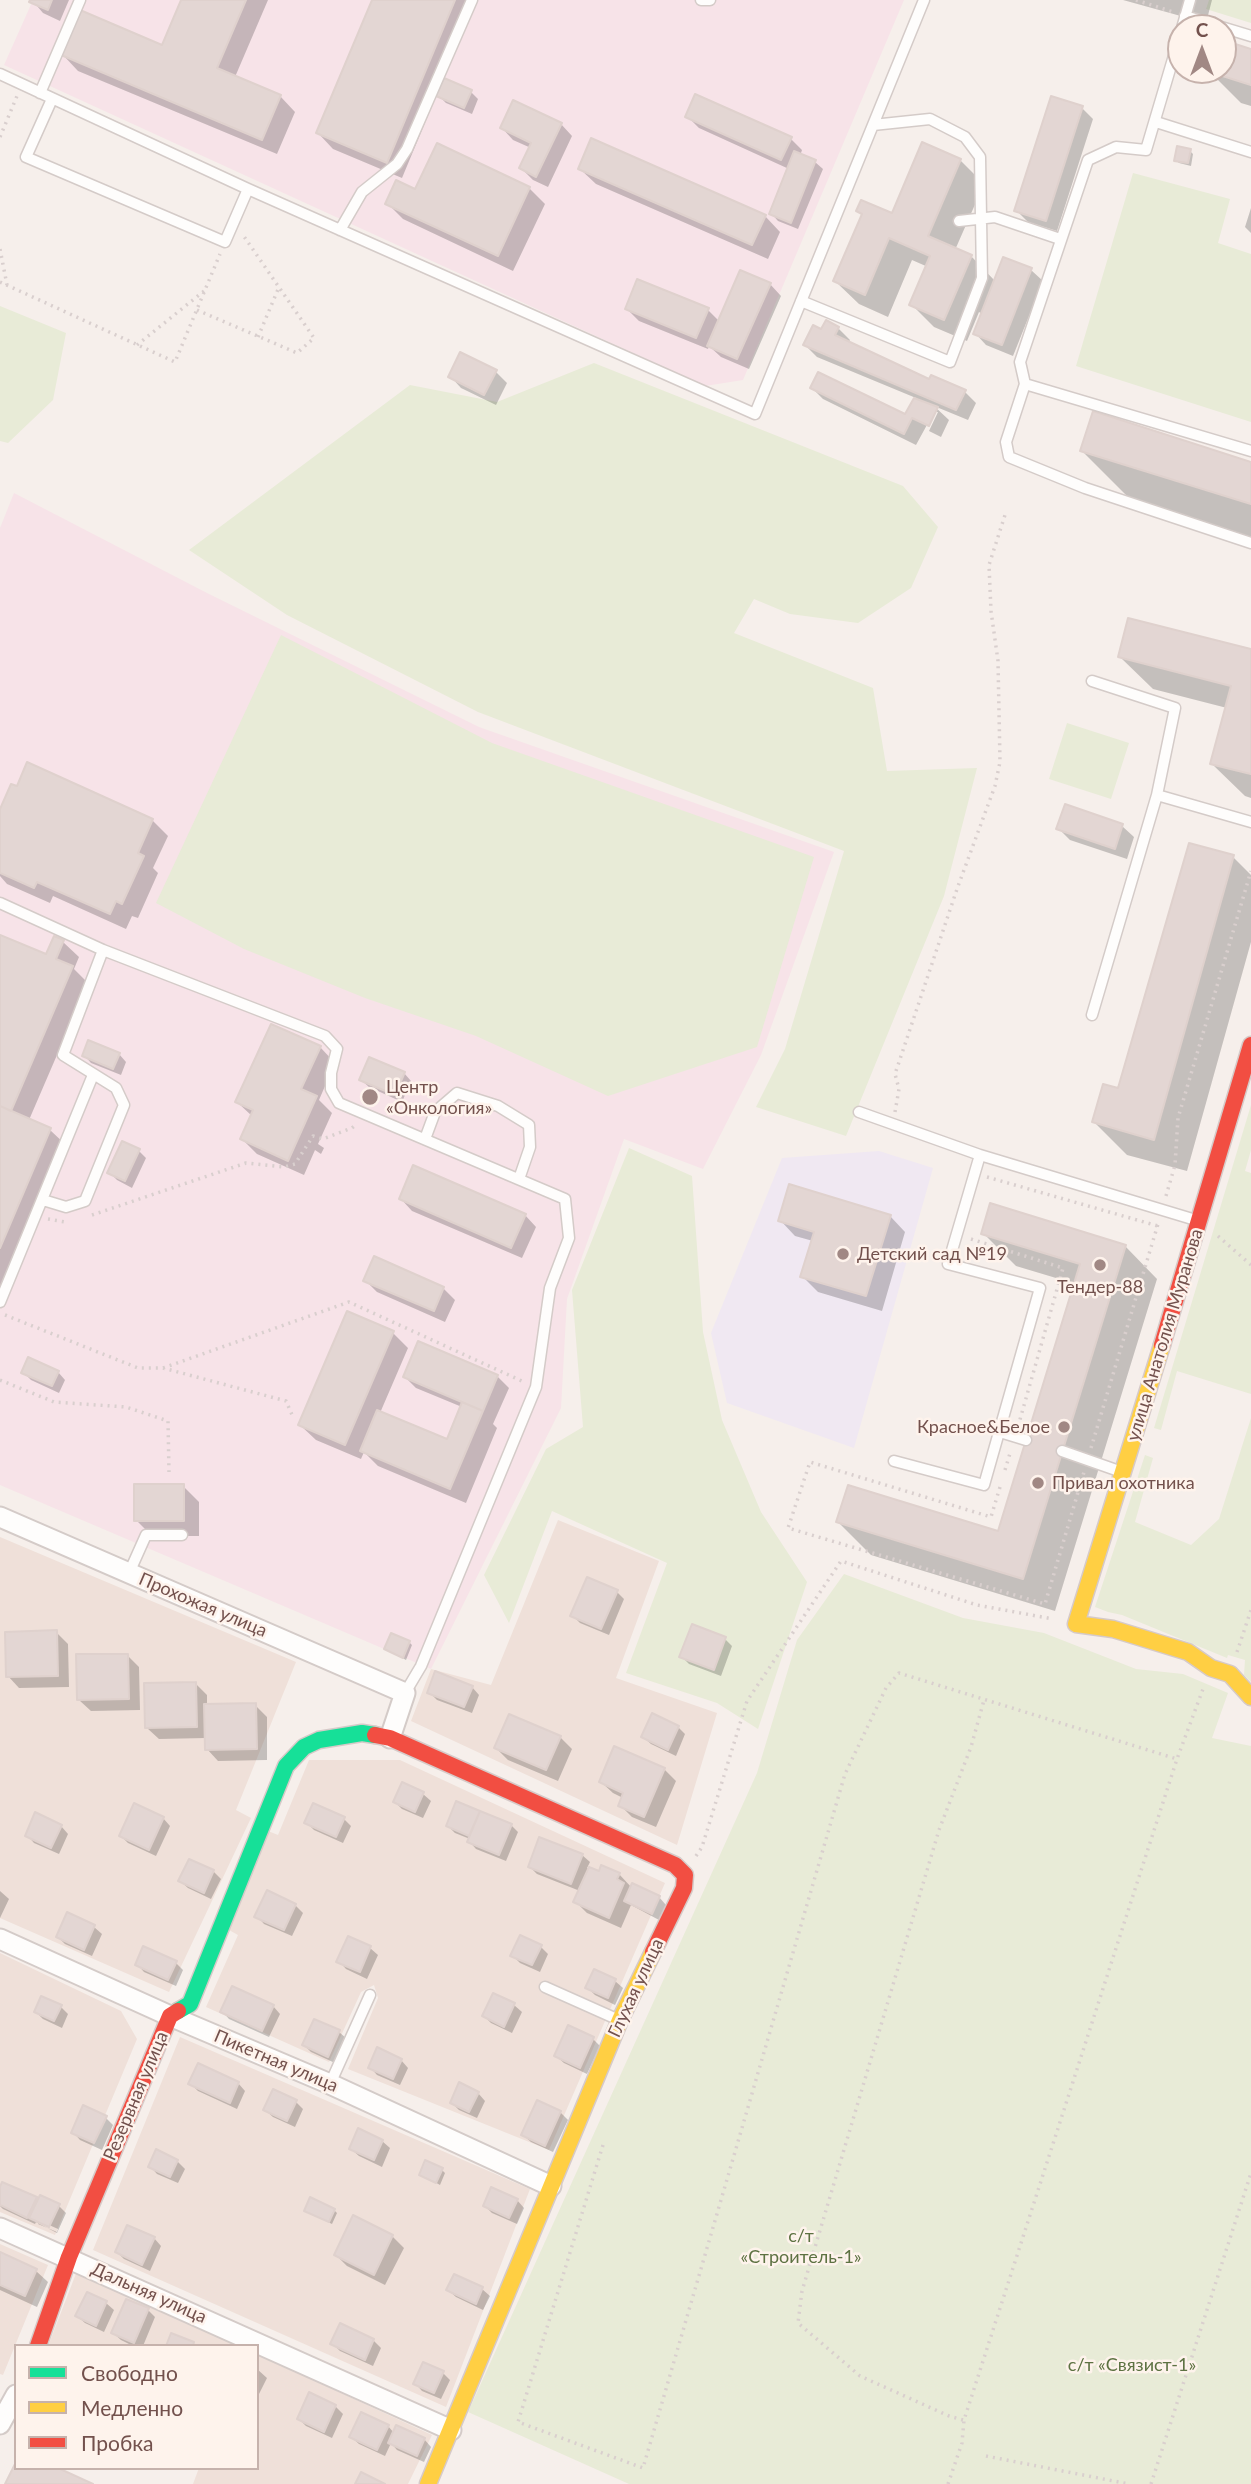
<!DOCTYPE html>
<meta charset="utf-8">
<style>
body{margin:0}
#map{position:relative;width:1251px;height:2484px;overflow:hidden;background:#f6efeb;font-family:Lato,sans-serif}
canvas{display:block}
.legend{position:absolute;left:14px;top:2344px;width:245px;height:126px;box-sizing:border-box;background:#fef3ec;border:2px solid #c6b2ac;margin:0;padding:9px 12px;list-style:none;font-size:21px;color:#73514d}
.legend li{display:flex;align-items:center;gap:14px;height:35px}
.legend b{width:35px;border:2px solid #c6b2ac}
.north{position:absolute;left:1167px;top:14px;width:70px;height:70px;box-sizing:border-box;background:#fef3ec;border:2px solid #c6b2ac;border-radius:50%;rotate:0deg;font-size:19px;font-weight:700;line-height:28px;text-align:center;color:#73514d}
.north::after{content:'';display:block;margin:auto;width:24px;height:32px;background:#a18884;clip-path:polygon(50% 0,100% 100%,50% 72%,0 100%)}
</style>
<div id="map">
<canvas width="1251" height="2484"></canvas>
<ul class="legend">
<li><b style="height:9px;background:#16e098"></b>Свободно</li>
<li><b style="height:9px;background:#ffcf43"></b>Медленно</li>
<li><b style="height:9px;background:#f24e42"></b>Пробка</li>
</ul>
<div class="north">С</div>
</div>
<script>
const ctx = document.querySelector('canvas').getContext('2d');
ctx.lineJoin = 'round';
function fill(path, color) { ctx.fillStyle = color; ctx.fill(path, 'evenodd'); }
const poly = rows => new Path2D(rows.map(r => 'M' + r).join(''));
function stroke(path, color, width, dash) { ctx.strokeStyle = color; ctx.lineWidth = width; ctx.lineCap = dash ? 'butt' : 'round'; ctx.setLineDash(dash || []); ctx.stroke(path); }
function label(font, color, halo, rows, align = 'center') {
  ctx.font = font + ' Lato,sans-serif'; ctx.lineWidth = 5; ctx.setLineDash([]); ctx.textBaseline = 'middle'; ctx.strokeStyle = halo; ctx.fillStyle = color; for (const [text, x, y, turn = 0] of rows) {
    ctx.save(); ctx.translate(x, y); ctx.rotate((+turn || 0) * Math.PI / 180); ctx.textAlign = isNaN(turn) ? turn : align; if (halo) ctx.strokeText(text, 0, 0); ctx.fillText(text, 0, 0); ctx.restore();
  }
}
fill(poly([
 [558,1520,659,1561,616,1678,717,1713,677,1845,411,1721,431,1669,491,1685],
 [0,1537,296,1662,236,1810,251,1818,169,1992,0,1918],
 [309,1760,400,1760,665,1883,549,2150,348,2069,378,1998,374,1985,361,1992,329,2062,206,2007,238,1935,229,1930,268,1831,278,1835],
 [0,1953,121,2011,137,2039,55,2235,0,2212],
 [180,2037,530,2189,446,2407,93,2250],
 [0,2244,48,2265,3,2375,0,2374],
 [77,2271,238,2346,48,2346],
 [257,2354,432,2435,408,2484,193,2484,199,2468,257,2468]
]), '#efe0d9');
fill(poly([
 [879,1151,933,1168,854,1448,727,1403,711,1333,782,1158]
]), '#f0e8f2');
fill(poly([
 [33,0,904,0,743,380,705,386,4,65],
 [14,493,207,593,479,727,834,852,761,1055,703,1169,624,1139,567,1299,561,1408,431,1669,0,1485,0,528]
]), '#f7e3e8');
fill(poly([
 [1209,0,1251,0,1251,23,1206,9],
 [1133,173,1230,199,1218,243,1251,254,1251,422,1076,366],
 [0,306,66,333,53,400,8,443,0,441],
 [594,363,903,486,938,527,911,588,858,623,790,614,754,599,734,633,873,688,887,771,977,768,944,896,846,1136,756,1107,785,1049,844,851,478,712,287,615,189,550,410,385,497,402],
 [281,635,492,743,814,857,757,1047,608,1096,476,1036,365,998,244,949,156,903],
 [1067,723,1129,743,1111,799,1049,779],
 [1251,1105,1251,1150,1245,1171,1251,1173,1251,1394,1177,1371,1161,1430,1154,1428],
 [629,1148,692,1176,703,1332,722,1420,761,1512,807,1582,758,1729,717,1703,626,1673,667,1563,552,1511,509,1623,484,1575,546,1449,583,1427,572,1290],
 [1251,1418,1251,1682,1244,1675,1245,1660,1228,1655,1227,1658,1122,1615,1108,1612,1095,1607,1145,1455,1153,1458,1135,1522,1191,1545,1219,1519],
 [844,1574,963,1618,1044,1633,1136,1669,1183,1674,1228,1693,1212,1738,1251,1746,1251,2484,629,2484,468,2412,757,1773,797,1640]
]), '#e8ebd7');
fill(poly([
 [32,0,69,0,60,21,43,13],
 [183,0,268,0,235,77,280,96,295,112,277,154,78,71,63,55,163,47],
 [374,0,477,0,443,80,471,92,478,99,472,114,446,103,437,94,402,178,333,149,318,133],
 [1123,0,1212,0,1206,23],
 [1223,42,1251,51,1251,106,1241,103,1209,71,1223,70],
 [1082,108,1093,119,1057,231,1028,222,1016,210],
 [687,116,791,139,802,150,800,156,815,162,823,169,798,229,778,221,771,213,789,169,699,128],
 [561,124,572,136,548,187,533,180,521,168,531,148,513,140,502,128],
 [923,144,960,160,984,184,955,250,971,256,995,281,1031,270,1043,281,1013,356,986,345,975,333,982,314,979,312,967,341,934,327,911,304,928,267,912,260,888,317,859,304,835,281,863,217,858,211,893,215],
 [437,145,529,188,545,204,513,271,403,219,387,203,416,191],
 [1190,151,1193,154,1191,166,1179,163,1176,160],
 [580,169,765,216,780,232,768,259,596,184],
 [1251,208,1251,233,1245,227],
 [770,284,781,296,749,369,721,357,709,346,708,349,639,321,627,309,708,310,720,322],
 [838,328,850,340,848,343,930,382,965,392,976,403,968,420,934,406,949,420,941,437,929,431,938,412,934,412,916,445,823,399,812,388,906,417,916,398,817,357,805,345,822,331],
 [495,371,507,383,496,405,461,388,450,376],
 [1082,451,1251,463,1251,539,1134,503],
 [1251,651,1251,798,1245,796,1212,764,1227,708,1153,689,1120,657],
 [1066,807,1122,826,1134,837,1127,859,1070,840,1058,828],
 [0,813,152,820,168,836,153,868,158,873,138,918,132,916,126,929,53,896,50,903,7,884,0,876],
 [1233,857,1251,875,1251,942,1187,1171,1127,1155,1094,1122,1119,1091],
 [0,937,47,957,63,942,79,957,74,969,88,983,29,1120,50,1130,66,1145,0,1299],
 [320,1047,335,1063,319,1100,332,1113,318,1144,324,1148,321,1154,315,1150,304,1175,257,1154,242,1139,252,1116,237,1102],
 [119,1054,126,1062,121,1075,91,1063,84,1055],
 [404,1073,411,1081,402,1102,369,1087,361,1080],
 [139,1151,146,1158,132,1188,117,1180,109,1172],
 [401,1199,525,1215,536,1227,522,1258,412,1211],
 [890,1216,905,1232,882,1311,818,1292,802,1276,813,1241,795,1236,780,1220],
 [983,1233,1125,1246,1157,1279,1055,1611,871,1555,838,1522,999,1533,1076,1284,1016,1266],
 [365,1280,443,1288,455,1300,445,1322,377,1292],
 [393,1333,408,1348,380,1413,447,1441,462,1407,416,1388,405,1377,497,1376,509,1388,493,1424,497,1428,466,1503,378,1466,364,1452,361,1459,316,1440,300,1425],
 [23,1372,58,1372,65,1380,59,1393,31,1380],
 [183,1486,199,1502,199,1536,152,1536,136,1520],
 [617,1592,624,1599,609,1635,580,1623,572,1615],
 [56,1632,68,1644,69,1687,19,1688,8,1676],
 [725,1639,732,1646,721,1676,689,1664,681,1656],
 [409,1642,412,1645,406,1660,386,1649],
 [127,1655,139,1667,140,1710,91,1711,79,1700],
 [195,1683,207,1695,207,1706,255,1705,267,1717,267,1760,218,1761,207,1749,206,1738,159,1739,147,1728],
 [472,1687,479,1695,472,1713,437,1700,429,1692],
 [678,1727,685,1734,676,1756,651,1744,643,1737],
 [560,1737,572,1749,558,1781,508,1760,496,1748],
 [664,1769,676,1781,656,1827,632,1817,620,1805,623,1798,613,1793,601,1782],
 [403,1784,423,1794,431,1801,423,1818,402,1809,395,1802],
 [457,1803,511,1825,518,1832,506,1861,476,1849,469,1841,470,1839,455,1833,448,1826],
 [163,1818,170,1826,156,1856,128,1843,121,1836],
 [344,1819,351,1826,343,1843,314,1830,306,1822],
 [61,1826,68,1834,59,1854,34,1843,27,1835],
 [582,1855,590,1862,587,1868,599,1874,619,1874,632,1888,659,1897,666,1905,659,1920,631,1905,621,1928,587,1913,575,1901,580,1891,537,1874,530,1867],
 [213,1871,221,1879,211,1899,188,1888,180,1881],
 [0,1891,9,1899,0,1918],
 [295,1905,303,1913,292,1936,264,1924,257,1916],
 [68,1915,94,1927,102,1934,92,1956,65,1944,58,1937],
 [349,1938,370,1948,378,1955,367,1979,346,1969,339,1961],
 [541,1947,548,1954,540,1972,520,1963,512,1955],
 [176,1963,183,1970,176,1986,144,1972,137,1964],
 [595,1972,615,1981,623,1988,615,2005,595,1995,588,1988],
 [514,2005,522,2012,512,2033,491,2023,484,2016],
 [273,2006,280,2014,269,2037,229,2019,222,2011],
 [61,2007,68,2014,62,2028,43,2019,36,2012],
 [339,2032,347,2039,335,2063,311,2052,304,2045],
 [593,2039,600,2046,587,2074,564,2063,556,2056],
 [401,2060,408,2068,400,2085,377,2075,370,2067],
 [238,2083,245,2091,237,2109,198,2091,191,2084],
 [478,2093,485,2101,477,2118,459,2110,452,2103],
 [296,2102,303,2109,295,2127,273,2117,265,2110],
 [560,2112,568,2120,553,2152,531,2142,523,2135],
 [106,2118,113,2125,102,2150,80,2140,73,2132],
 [382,2141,390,2148,382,2167,359,2156,351,2149],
 [177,2161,185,2169,178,2183,157,2174,150,2166],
 [442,2170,445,2173,440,2185,421,2174],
 [0,2191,59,2206,66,2213,57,2233,36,2222,35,2224,3,2209,0,2206],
 [38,2220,58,2229,57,2232,38,2224],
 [517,2200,524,2208,517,2224,492,2213,485,2206],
 [334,2210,337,2213,332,2224,310,2213],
 [392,2236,404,2248,385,2285,347,2266,336,2255],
 [154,2238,161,2246,150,2271,124,2259,117,2252],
 [0,2254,36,2271,48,2282,37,2307,0,2290],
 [482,2289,490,2296,483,2310,456,2297,448,2290],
 [88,2294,106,2303,114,2310,104,2332,85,2323,77,2316],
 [148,2310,155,2317,143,2346,133,2346,121,2340,113,2333],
 [341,2326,373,2340,381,2348,373,2366,340,2351,333,2344],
 [257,2369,267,2378,258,2396,257,2396],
 [443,2373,450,2380,441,2399,422,2391,415,2383],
 [310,2395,335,2406,343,2414,332,2438,306,2426,299,2419],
 [388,2426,394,2433,424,2439,431,2447,424,2462,397,2450,391,2443,385,2456,359,2444,351,2437]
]), '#0003');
const building = poly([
 [30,0,52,0,48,10,29,2,30,0],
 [181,0,246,0,217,68,281,95,262,140,61,55,80,10,162,45,181,0],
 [372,0,455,0,387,163,316,133,372,0],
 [1223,40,1251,49,1251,85,1207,71,1223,70,1223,40],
 [444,78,472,90,464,108,436,96,444,78],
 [695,94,792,137,781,160,685,117,695,94],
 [1051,96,1083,106,1046,221,1014,211,1051,96],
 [513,100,562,123,536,177,519,168,531,143,500,128,513,100],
 [591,138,766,215,752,245,578,169,591,138],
 [922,142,961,159,928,236,972,255,944,320,909,305,930,256,889,238,865,295,833,281,862,214,856,211,861,200,892,213,922,142],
 [437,143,530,187,498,256,385,204,396,180,415,189,437,143],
 [1177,146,1191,149,1188,163,1174,161,1177,146],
 [794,151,816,160,791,223,769,214,794,151],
 [1003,257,1032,268,1002,345,973,334,1003,257],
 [740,270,771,283,737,359,707,346,740,270],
 [637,279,709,308,696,338,625,309,637,279],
 [826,320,839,327,835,335,929,379,931,375,966,390,956,410,803,345,813,325,821,329,826,320],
 [460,352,497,370,484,395,448,377,460,352],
 [818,372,905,414,914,398,938,407,929,426,912,418,904,434,810,388,818,372],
 [1093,411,1251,462,1251,504,1080,451,1093,411],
 [1128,618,1251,649,1251,774,1210,764,1231,686,1118,657,1128,618],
 [27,762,153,819,138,853,144,856,122,904,116,901,110,914,37,882,34,888,0,873,0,809,11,784,17,786,27,762],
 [1065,804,1123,824,1115,849,1056,829,1065,804],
 [1189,843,1234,855,1154,1140,1092,1122,1103,1084,1118,1088,1189,843],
 [0,935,46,954,54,936,64,940,56,959,73,966,11,1111,0,1106,0,935],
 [271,1024,321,1046,301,1089,317,1096,288,1161,240,1139,253,1110,235,1102,271,1024],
 [88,1040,120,1053,113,1069,82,1056,88,1040],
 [369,1057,405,1072,395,1095,359,1080,369,1057],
 [0,1106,51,1128,0,1248,0,1106],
 [122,1141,140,1149,125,1181,107,1173,122,1141],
 [413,1165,526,1214,511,1248,399,1199,413,1165],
 [789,1184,891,1215,866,1296,800,1277,814,1232,778,1221,789,1184],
 [990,1203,1126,1245,1023,1579,836,1522,848,1485,998,1531,1080,1264,981,1234,990,1203],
 [374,1256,444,1287,434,1311,363,1281,374,1256],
 [347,1311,394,1331,345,1445,298,1425,347,1311],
 [418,1341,498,1375,483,1411,403,1377,418,1341],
 [28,1357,59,1371,52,1386,21,1373,28,1357],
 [462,1402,483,1411,450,1489,360,1451,377,1410,447,1439,462,1402],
 [134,1484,184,1484,184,1521,134,1521,134,1484],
 [587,1577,618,1590,601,1629,570,1616,587,1577],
 [692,1624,726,1637,714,1670,679,1657,692,1624],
 [57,1630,58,1676,6,1677,5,1632,57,1630],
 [391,1633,410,1641,403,1658,384,1649,391,1633],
 [76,1654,128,1654,129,1699,77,1700,76,1654],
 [435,1671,473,1686,464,1707,427,1693,435,1671],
 [196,1682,197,1727,145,1728,144,1683,196,1682],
 [256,1703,257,1749,205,1750,204,1704,256,1703],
 [652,1713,679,1726,668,1750,641,1737,652,1713],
 [509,1714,561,1736,546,1770,494,1748,509,1714],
 [614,1746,665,1768,644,1817,618,1806,623,1793,599,1782,614,1746],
 [402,1782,424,1792,415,1812,393,1802,402,1782],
 [456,1801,480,1811,469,1836,446,1826,456,1801],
 [134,1803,164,1817,149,1850,119,1836,134,1803],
 [313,1803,345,1817,336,1837,304,1823,313,1803],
 [480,1811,512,1824,499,1855,467,1842,480,1811],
 [35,1812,62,1825,51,1848,25,1836,35,1812],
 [539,1837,583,1854,571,1884,528,1867,539,1837],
 [189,1859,214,1870,204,1893,178,1881,189,1859],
 [601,1865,620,1873,617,1879,624,1883,609,1918,573,1902,589,1867,599,1871,601,1865],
 [632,1883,660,1896,652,1914,624,1901,632,1883],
 [267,1890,296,1904,284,1930,254,1917,267,1890],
 [67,1912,95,1925,84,1950,56,1937,67,1912],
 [520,1935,542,1945,532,1965,510,1956,520,1935],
 [348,1936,371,1946,360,1972,336,1962,348,1936],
 [143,1946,177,1961,168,1980,135,1965,143,1946],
 [594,1969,616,1979,608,1998,585,1988,594,1969],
 [232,1986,274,2005,262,2031,220,2012,232,1986],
 [493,1993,515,2003,504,2027,482,2016,493,1993],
 [41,1996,62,2005,54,2021,34,2012,41,1996],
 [314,2019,340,2030,328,2057,302,2045,314,2019],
 [568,2025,594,2037,580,2068,554,2056,568,2025],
 [377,2047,402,2059,393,2079,368,2068,377,2047],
 [198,2063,239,2082,230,2103,188,2084,198,2063],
 [459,2082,479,2092,469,2112,450,2103,459,2082],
 [273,2089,297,2100,287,2121,263,2110,273,2089],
 [537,2100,561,2111,545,2146,521,2135,537,2100],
 [83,2105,107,2116,94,2143,71,2133,83,2105],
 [358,2128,383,2140,374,2160,349,2149,358,2128],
 [156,2149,178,2160,170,2177,148,2167,156,2149],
 [425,2160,443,2168,436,2183,419,2175,425,2160],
 [2,2182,37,2197,27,2218,0,2205,0,2187,2,2182],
 [491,2187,518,2199,509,2218,483,2206,491,2187],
 [40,2195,60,2204,49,2227,29,2218,40,2195],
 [310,2197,335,2209,329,2222,304,2211,310,2197],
 [353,2215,393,2235,374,2275,334,2255,353,2215],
 [127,2225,155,2237,142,2265,115,2252,127,2225],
 [0,2252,37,2269,25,2296,0,2285,0,2252],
 [454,2274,483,2287,476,2304,446,2290,454,2274],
 [87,2292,107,2301,96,2326,75,2316,87,2292],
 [126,2299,149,2308,134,2343,111,2333,126,2299],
 [340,2323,374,2339,365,2360,330,2344,340,2323],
 [171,2333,194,2342,193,2346,166,2346,171,2333],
 [423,2362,444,2371,434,2393,413,2384,423,2362],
 [309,2392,336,2405,324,2432,297,2419,309,2392],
 [361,2412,389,2425,377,2450,349,2437,361,2412],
 [396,2425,425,2438,417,2456,388,2443,396,2425],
 [16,2462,16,2468,58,2468,93,2484,5,2484,16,2462],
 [361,2472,385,2484,355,2484,361,2472]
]);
fill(building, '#e3d6d3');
stroke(building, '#dfd1cd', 2);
const lane = poly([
 [701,0,710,0],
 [1185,16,1251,36],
 [1182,28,1190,0],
 [0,74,248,189,755,414,924,0],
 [40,93,80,0],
 [1156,122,1251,152],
 [26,157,225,242,248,189],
 [26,157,52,99],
 [959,221,995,217,1060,239],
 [340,230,362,192,397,164,407,149,472,0],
 [801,301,950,362,982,278,980,157,965,137,930,119,873,125],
 [1025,384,1020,362,1088,160,1116,147,1146,150,1181,32],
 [1251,451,1025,384,1006,442,1009,457,1085,488,1251,543],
 [1092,681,1175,708,1157,795],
 [0,903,103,950,325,1036,337,1049,331,1073,331,1089,339,1103,565,1199,569,1238,550,1288,536,1387,421,1666,405,1693],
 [1092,1015,1157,795,1251,822],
 [859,1112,980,1155,1199,1221],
 [425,1139,435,1112,457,1093,498,1106,529,1125,530,1147,519,1179],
 [43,1200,66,1207,85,1201,124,1105,116,1088,63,1055,103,950],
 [0,1302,93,1075],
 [1000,1432,1026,1440],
 [1062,1451,1119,1471],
 [894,1461,984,1485,1040,1288,948,1264,980,1155],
 [129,1573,146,1535,182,1535],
 [545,1987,619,2020],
 [330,2084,370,1995]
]);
const street = poly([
 [0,1517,405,1693,390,1738],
 [0,1939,170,2016,330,2084,551,2186],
 [0,2228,451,2430],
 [0,2424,16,2395]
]);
const fast = poly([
 [178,2011,190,2004,286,1766,304,1747,319,1740,362,1733,375,1735]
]);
const slow = poly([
 [1162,1345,1076,1624,1113,1629,1188,1652,1211,1668,1230,1674,1251,1697],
 [428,2484,620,2020,653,1952]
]);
const jam = poly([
 [1162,1345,1251,1045],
 [375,1735,390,1738,675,1865,685,1875,684,1888,653,1952],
 [38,2346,69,2257,170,2016,178,2011]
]);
stroke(lane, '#d4cbc8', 13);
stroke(street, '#d4cbc8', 23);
stroke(fast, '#d6cac8', 19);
stroke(slow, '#d6cac8', 19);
stroke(jam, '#d6cac8', 19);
stroke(poly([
 [1136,0,1173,12],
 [0,137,17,96],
 [0,249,7,285],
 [0,282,175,362,220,254],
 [197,310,297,353,314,338,243,235],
 [258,337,279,287],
 [137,345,204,291],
 [895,1112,899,1089,895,1074,957,889,995,786,1000,762,998,661,991,611,989,565,1005,515],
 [987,1177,1158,1226],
 [1166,1196,1175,1165,1178,1118,1251,871],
 [92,1215,246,1163,284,1167,295,1164,313,1136,323,1139,352,1128,357,1124],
 [48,1219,65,1222],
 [1218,1236,1251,1265],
 [971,1239,1063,1268,1019,1423],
 [5,1315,138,1368,163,1368,286,1401,293,1417],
 [163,1368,349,1302,524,1382],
 [0,1380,54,1402,126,1407,168,1421,169,1472],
 [1091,1448,1158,1224],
 [1005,1470,1011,1450],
 [1000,1487,991,1517,810,1462,788,1528,1045,1604,1084,1472],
 [1237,1652,1251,1610],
 [696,1856,702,1847,747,1701,841,1561,977,1605,1053,1619],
 [603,2145,518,2422,643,2468,845,1774,886,1688,899,1673,1177,1759],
 [963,2420,949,2416,860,2376,798,2323,802,2291,939,1830,971,1747,984,1700],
 [986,2456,1129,2484],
 [948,2484,962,2443,964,2420,1177,1759,1203,1689],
 [1151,2484,1251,2173]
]), '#d9cfce', 3.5, [2, 5]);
stroke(lane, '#fefdfc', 10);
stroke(street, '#fefdfc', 19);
stroke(fast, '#16e098', 16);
stroke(slow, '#ffcf43', 16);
stroke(jam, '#f24e42', 16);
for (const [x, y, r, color] of [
 [370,1097,9,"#a18884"],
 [843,1254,7,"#a18884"],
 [1100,1265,7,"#a18884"],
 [1064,1427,7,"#a18884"],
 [1038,1483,7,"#a18884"]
]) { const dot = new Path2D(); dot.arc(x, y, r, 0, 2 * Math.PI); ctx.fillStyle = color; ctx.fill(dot); stroke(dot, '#fef3ec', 2.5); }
label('18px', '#73514d', '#fef3ec', [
 ["Центр",386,1087],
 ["«Онкология»",386,1108],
 ["Детский сад №19",857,1254],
 ["Тендер-88",1100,1287,"center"],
 ["Красное&Белое",1050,1427,"right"],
 ["Привал охотника",1052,1483]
], 'left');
label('18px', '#73514d', '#fef3ec', [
 ["улица Анатолия Муранова",1165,1335,-73],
 ["Прохожая улица",203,1605,23],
 ["Глухая улица",636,1988,-65],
 ["Пикетная улица",276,2061,23],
 ["Резервная улица",136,2096,-67],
 ["Дальняя улица",149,2293,24]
]);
label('18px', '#5d7242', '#fef3ec', [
 ["с/т",801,2236],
 ["«Строитель-1»",801,2257],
 ["с/т «Связист-1»",1132,2365]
]);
</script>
